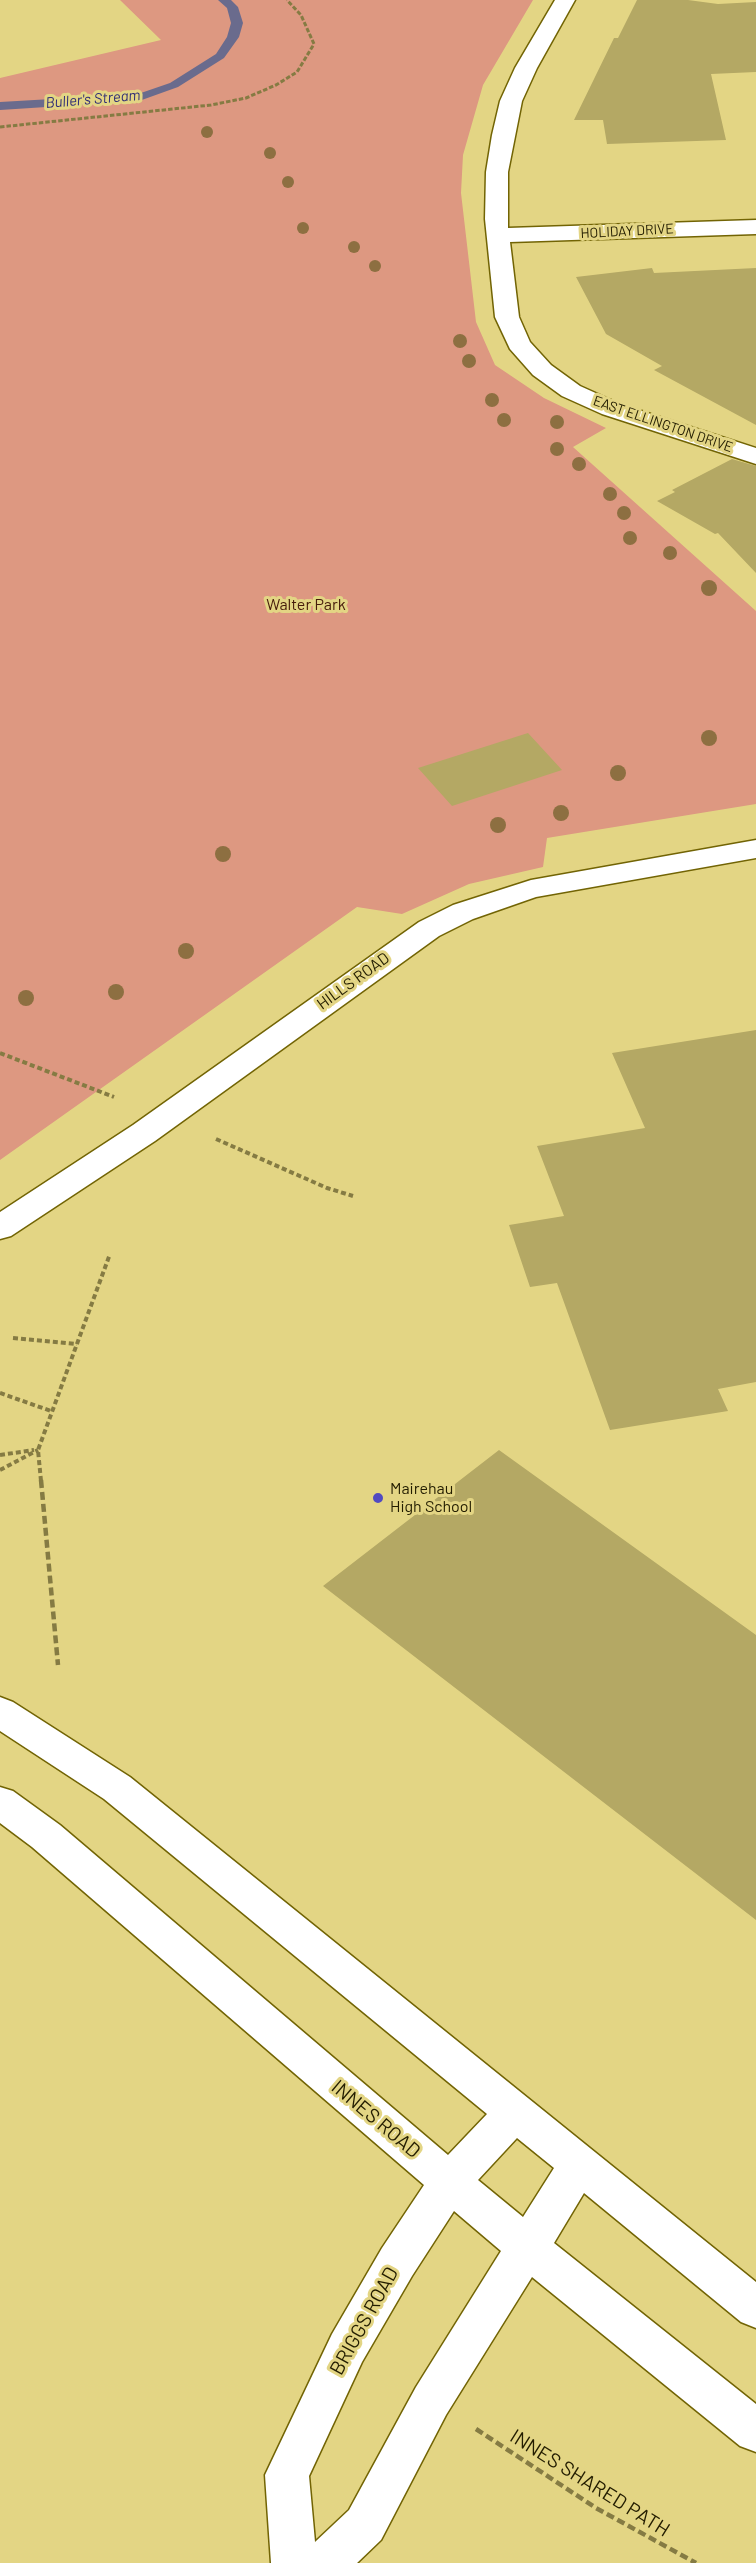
<!DOCTYPE html>
<style>
body{margin:0}
canvas{display:block;background:#e3d584}
</style>
<canvas width="756" height="2563"></canvas>
<script>
const ctx = document.querySelector('canvas').getContext('2d');
ctx.lineJoin = 'round';
function fill(path, color) { ctx.fillStyle = color; ctx.fill(path, 'evenodd'); }
const poly = rows => new Path2D(rows.map(r => 'M' + r).join(''));
function stroke(path, color, width, dash) { ctx.strokeStyle = color; ctx.lineWidth = width; ctx.lineCap = dash ? 'butt' : 'round'; ctx.setLineDash(dash || []); ctx.stroke(path); }
function label(font, color, halo, rows, align = 'center') {
  ctx.font = font + ' Barlow,sans-serif'; ctx.lineWidth = 6; ctx.setLineDash([]); ctx.textBaseline = 'middle'; ctx.strokeStyle = halo; ctx.fillStyle = color; for (const [text, x, y, turn = 0] of rows) {
    ctx.save(); ctx.translate(x, y); ctx.rotate((+turn || 0) * Math.PI / 180); ctx.textAlign = isNaN(turn) ? turn : align; if (halo) ctx.strokeText(text, 0, 0); ctx.fillText(text, 0, 0); ctx.restore();
  }
}
fill(poly([
 [120,0,533,0,483,85,463,155,461,193,476,322,495,365,544,398,606,428,573,447,756,611,756,804,547,838,543,867,469,884,402,914,357,907,0,1160,0,78,161,40]
]), '#dd9881');
fill(poly([
 [218,0,231,0,238,7,243,23,239,37,224,58,178,87,139,101,0,110,0,102,138,94,170,83,216,54,227,37,231,23,227,8,218,0]
]), '#6a6b8d');
fill(poly([
 [637,0,688,0,718,4,756,2,756,72,711,74,726,140,607,144,603,120,574,120,614,38,618,38],
 [652,268,654,273,756,268,756,425,654,370,662,366,606,334,576,277],
 [732,459,756,466,756,573,718,533,715,534,657,501,675,492,672,490],
 [528,733,562,770,452,806,418,768],
 [756,1030,756,1382,718,1389,728,1411,610,1430,557,1283,530,1287,509,1225,564,1216,537,1146,645,1128,612,1053],
 [499,1450,756,1635,756,1920,323,1586]
]), '#b4a864');
const street = poly([
 [555,0,575,0,537,68,522,101,508,172,508,228,756,220,756,234,510,242,519,317,530,342,551,365,580,386,620,404,756,448,756,464,602,414,562,396,533,375,510,349,495,317,485,219,486,172,492,135,500,101,515,68,555,0],
 [756,840,756,858,536,897,473,919,439,936,155,1141,11,1236,0,1239,0,1212,133,1125,419,922,453,905,531,880,756,840]
]);
const secondary = poly([
 [0,1697,13,1702,130,1777,756,2282,756,2328,741,2322,584,2193,554,2243,756,2404,756,2452,740,2446,532,2277,446,2415,381,2540,357,2563,271,2563,265,2475,332,2334,382,2248,424,2185,32,1847,0,1823,0,1787,13,1791,60,1825,448,2155,487,2114,104,1799,0,1731,0,1697],
 [517,2138,554,2168,523,2217,478,2180,517,2138],
 [454,2211,501,2251,416,2387,349,2510,315,2542,309,2476,362,2362,412,2276,454,2211]
]);
stroke(street, '#726404', 3);
stroke(secondary, '#726404', 3);
stroke(poly([
 [0,127,211,105,246,98,276,85,297,72,314,44,301,15,287,0]
]), '#857b43', 3, [4.5, 2]);
stroke(poly([
 [0,1053,114,1097],
 [216,1139,327,1188,353,1196],
 [13,1338,77,1344],
 [0,1393,51,1411],
 [0,1455,34,1450],
 [0,1470,38,1450],
 [41,1481,38,1450,110,1254]
]), '#857b43', 4, [5, 3]);
stroke(poly([
 [41,1480,58,1665],
 [476,2429,596,2508,696,2563]
]), '#857b43', 4.5, [8, 4]);
fill(street, '#fff');
fill(secondary, '#fff');
ctx.fillStyle = '#8d6f41';
for (const [x, y, r] of [
 [207,132,6],
 [270,153,6],
 [288,182,6],
 [303,228,6],
 [354,247,6],
 [375,266,6],
 [460,341,7],
 [469,361,7],
 [492,400,7],
 [504,420,7],
 [557,422,7],
 [557,449,7],
 [579,464,7],
 [610,494,7],
 [624,513,7],
 [630,538,7],
 [670,553,7],
 [709,588,8],
 [709,738,8],
 [618,773,8],
 [561,813,8],
 [498,825,8],
 [223,854,8],
 [186,951,8],
 [116,992,8],
 [26,998,8]
]) { ctx.beginPath(); ctx.arc(x, y, r, 0, 2 * Math.PI); ctx.fill(); }
for (const [x, y, r, color] of [
 [378,1498,6,"#514ac1"]
]) { const dot = new Path2D(); dot.arc(x, y, r, 0, 2 * Math.PI); ctx.fillStyle = color; ctx.fill(dot); stroke(dot, '#e3d584', 2); }
label('14px', '#231d00', '#e3d584', [
 ["HOLIDAY DRIVE",627,231,-3],
 ["EAST ELLINGTON DRIVE",663,424,19]
]);
label('italic 15px', '#302e76', '#e3d584', [
 ["Buller's Stream",93,99,-5]
]);
label('16px', '#461b0b', '#e3d584', [
 ["Walter Park",306,605]
]);
label('16px', '#231d00', '#e3d584', [
 ["HILLS ROAD",353,981,-36]
]);
label('16px', '#231d00', '#e3d584', [
 ["Mairehau",390,1489],
 ["High School",390,1507]
], 'left');
label('20px', '#231d00', '#e3d584', [
 ["INNES ROAD",376,2119,40],
 ["BRIGGS ROAD",364,2321,-61],
 ["INNES SHARED PATH",590,2483,32]
]);
</script>
